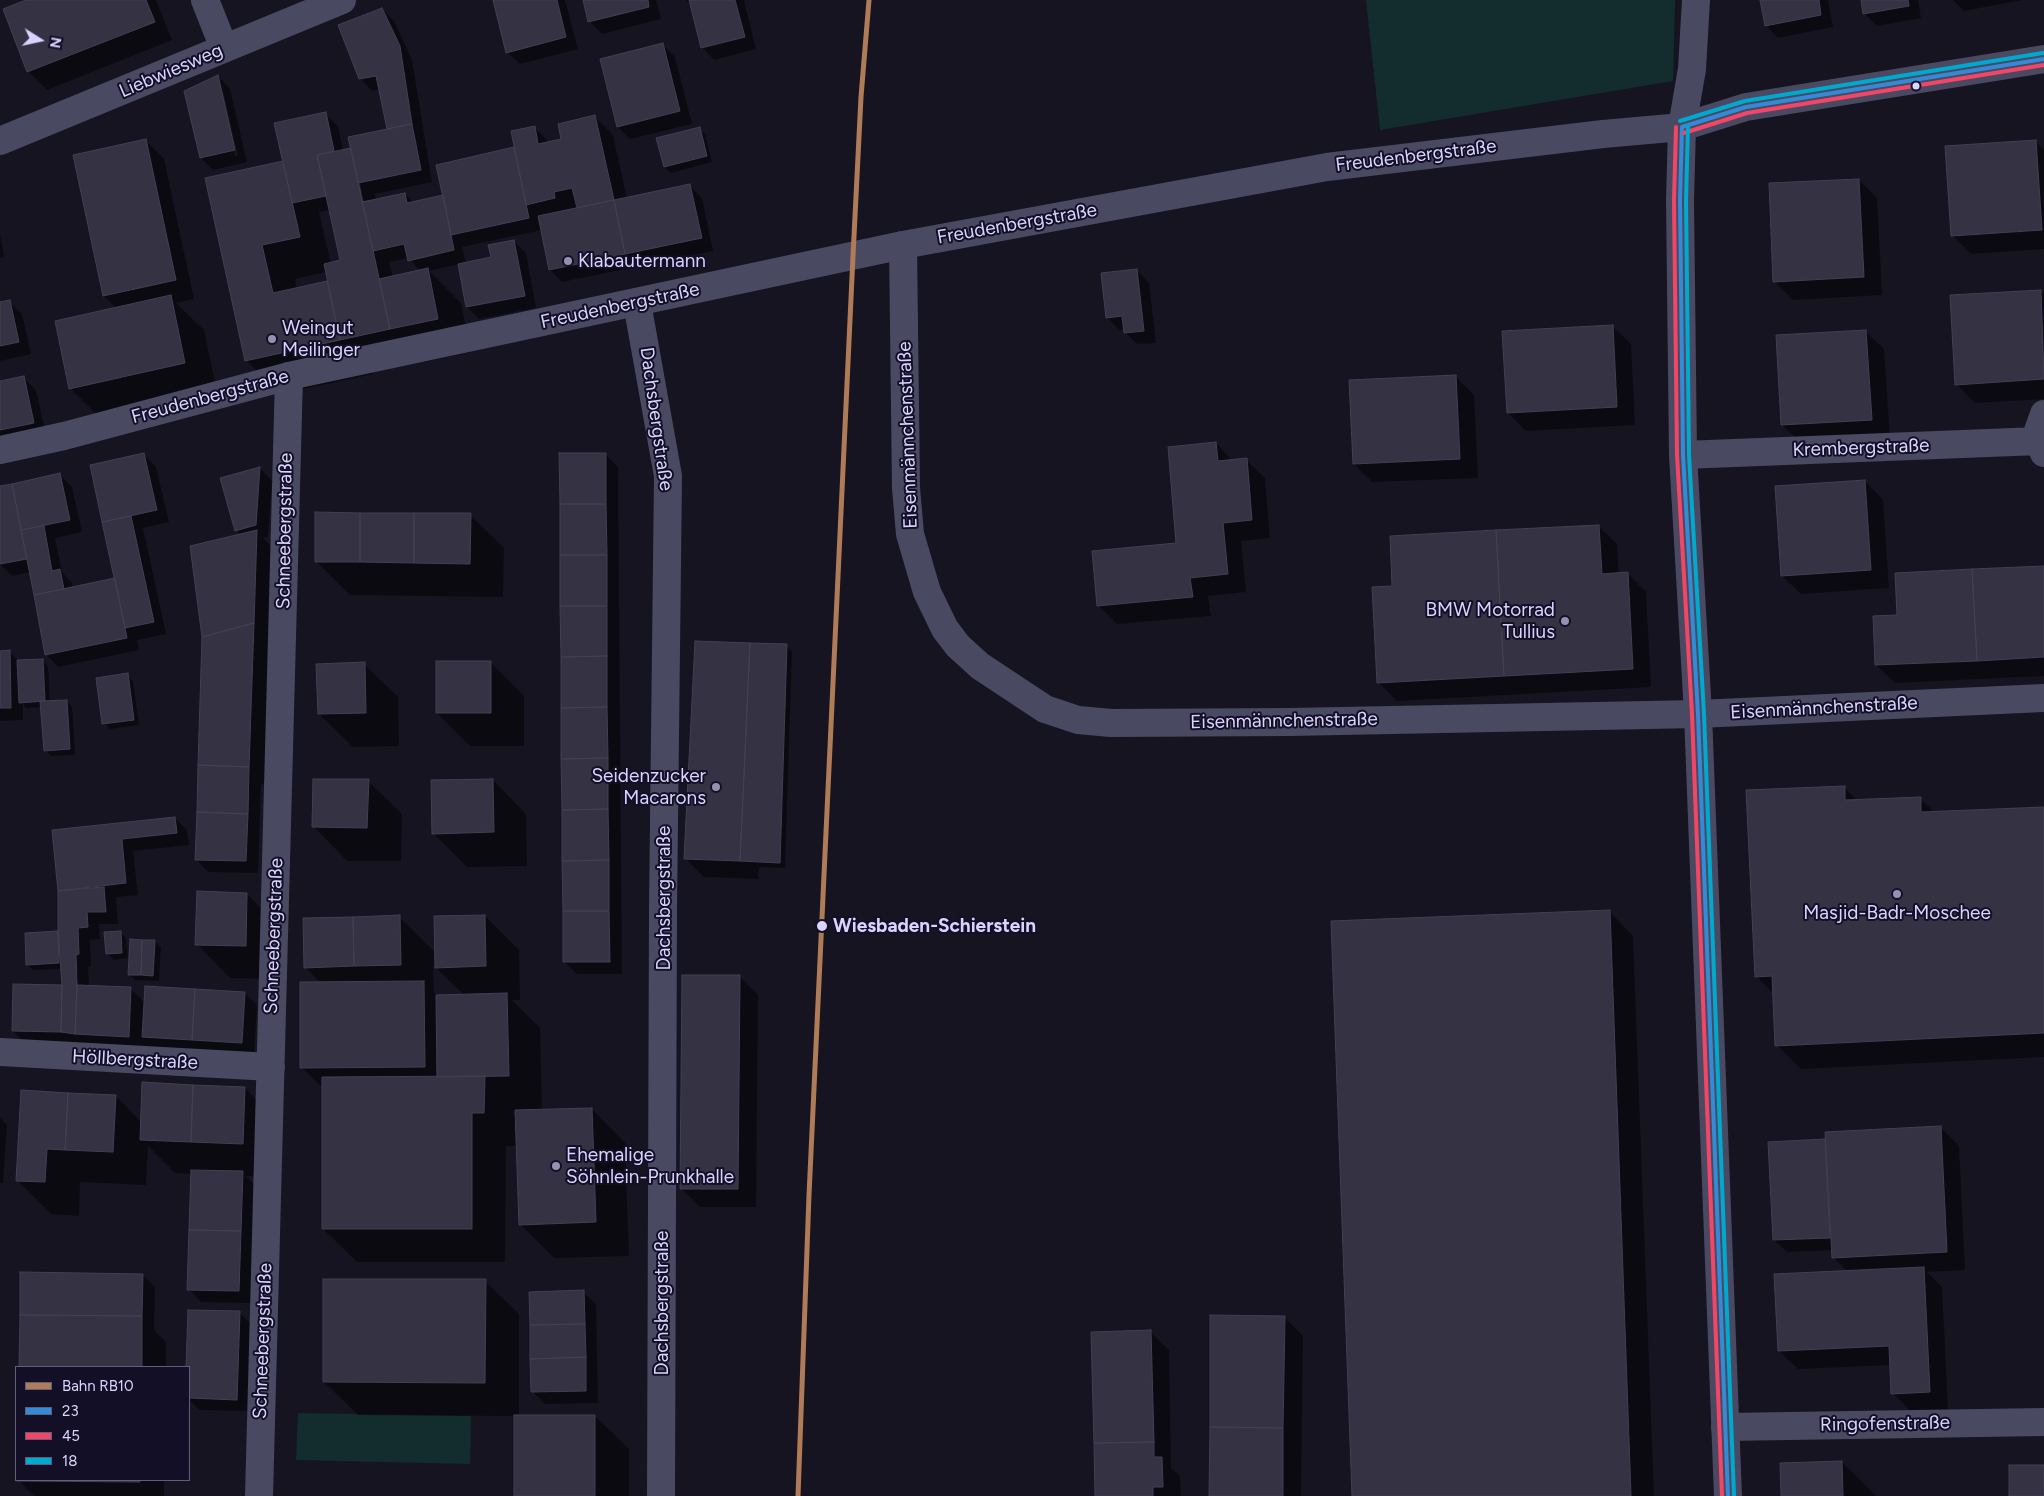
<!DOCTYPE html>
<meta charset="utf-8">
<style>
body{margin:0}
#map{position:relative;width:2044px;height:1496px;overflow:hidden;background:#161421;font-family:Figtree,sans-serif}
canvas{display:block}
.legend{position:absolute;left:15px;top:1366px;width:175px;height:115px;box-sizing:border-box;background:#130f26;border:1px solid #625e7d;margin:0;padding:6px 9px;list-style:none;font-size:15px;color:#d9d4ff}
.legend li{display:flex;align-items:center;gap:10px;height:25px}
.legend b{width:25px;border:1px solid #625e7d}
.north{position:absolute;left:15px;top:15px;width:50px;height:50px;-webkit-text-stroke:4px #130f26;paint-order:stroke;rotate:100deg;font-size:14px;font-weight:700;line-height:20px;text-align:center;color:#d9d4ff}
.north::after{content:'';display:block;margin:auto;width:18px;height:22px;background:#d9d4ff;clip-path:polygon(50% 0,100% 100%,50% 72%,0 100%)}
</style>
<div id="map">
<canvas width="2044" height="1496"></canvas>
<ul class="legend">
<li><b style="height:6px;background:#b07c57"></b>Bahn RB10</li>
<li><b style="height:6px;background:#338bd7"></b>23</li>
<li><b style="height:6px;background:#f34667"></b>45</li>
<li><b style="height:6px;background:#00a9ce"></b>18</li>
</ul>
<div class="north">N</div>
</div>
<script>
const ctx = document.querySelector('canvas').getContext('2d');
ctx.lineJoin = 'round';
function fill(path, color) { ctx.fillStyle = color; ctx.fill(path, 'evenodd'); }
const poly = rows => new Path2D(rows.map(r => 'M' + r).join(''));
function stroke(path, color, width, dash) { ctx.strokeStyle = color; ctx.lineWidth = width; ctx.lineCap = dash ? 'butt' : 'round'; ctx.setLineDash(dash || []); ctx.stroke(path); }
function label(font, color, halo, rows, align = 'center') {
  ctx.font = font + ' Figtree,sans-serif'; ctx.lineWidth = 4; ctx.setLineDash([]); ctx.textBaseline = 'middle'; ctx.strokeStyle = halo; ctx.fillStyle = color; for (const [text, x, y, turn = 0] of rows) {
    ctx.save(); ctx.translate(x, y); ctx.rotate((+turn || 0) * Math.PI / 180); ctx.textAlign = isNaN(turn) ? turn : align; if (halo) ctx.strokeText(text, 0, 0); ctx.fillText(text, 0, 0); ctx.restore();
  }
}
fill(poly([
 [1366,0,1675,0,1673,81,1380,130],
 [298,1413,471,1416,470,1464,296,1460]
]), '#132c2d');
fill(poly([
 [30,0,156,0,172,40,47,90,28,71,4,10],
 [494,0,565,0,578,49,520,64,507,52],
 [584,0,656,0,661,19,602,34,589,21],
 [686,0,744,0,756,49,714,60,702,47,691,6],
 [1761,0,1828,0,1833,27,1778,38,1766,26],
 [1862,0,1918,0,1921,18,1877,26,1864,13],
 [1953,0,2022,0,1964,11],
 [382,9,394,21,412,60,432,182,375,194,376,200,405,194,414,203,444,196,514,149,516,151,534,127,550,143,563,140,595,117,613,135,627,199,690,186,702,198,713,251,562,282,550,270,542,230,462,247,466,263,492,258,514,241,526,253,536,308,479,319,467,307,459,264,429,271,461,303,471,352,425,362,408,345,369,356,373,374,280,394,246,360,207,179,284,162,325,114,338,126,343,151,352,149,388,130,380,89,372,91,360,78],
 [359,177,364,203,362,203,356,178],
 [330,210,341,261,331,264,319,212],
 [409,258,420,271,393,277,389,262],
 [327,272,329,282,297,289,295,279],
 [663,45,675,57,692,124,630,139,618,127,601,60],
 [218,76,230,89,247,162,213,170,201,158],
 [220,91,223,91,238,156,235,156],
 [699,129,705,134,712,162,671,173,665,167],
 [145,140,164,159,194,299,176,303,204,330,218,397,104,422,70,388,117,309,104,296],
 [2035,141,2044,150,2044,249,1971,254,1952,235],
 [1859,180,1877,198,1882,295,1793,300,1774,281],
 [0,234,4,257,0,258],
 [1137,270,1149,283,1156,343,1137,344,1125,332,1125,329,1120,330,1107,318],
 [2040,291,2044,294,2044,399,1975,403,1957,385],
 [9,302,22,314,31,354,0,361,0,304],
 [1612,326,1631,344,1635,425,1526,431,1508,413],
 [1865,331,1884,349,1890,438,1801,443,1782,425,1777,337],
 [23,377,36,390,46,435,0,445,0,382],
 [1456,377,1474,395,1478,478,1372,482,1354,464],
 [1216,443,1233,461,1246,460,1265,478,1270,538,1241,541,1246,592,1208,596,1211,616,1117,624,1098,605,1178,544],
 [144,454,156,467,169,522,143,528,166,634,137,640,139,650,58,667,46,654,31,572,12,576,0,564,0,487,60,475,72,487,82,532,55,538,62,572,72,583,73,588,116,579,91,466],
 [605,454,618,467,622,974,577,974,564,962],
 [260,468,272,481,268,537,263,538,290,565,268,785,261,784,258,873,208,872,196,859,241,535,236,530],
 [1865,481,1883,500,1889,588,1801,594,1782,576],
 [470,515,504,548,503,597,350,595,316,561],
 [1598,526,1617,544,1619,574,1627,573,1646,592,1651,687,1397,701,1379,683,1393,587],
 [2044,567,2044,676,1895,683,1876,665,1874,617,1899,616],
 [787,646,792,652,785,868,759,867,758,879,704,877,685,858],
 [0,652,9,652,19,661,42,660,48,666,50,702,67,701,72,707,75,755,51,756,45,750,42,707,26,708,23,704,23,720,0,721],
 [491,663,524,696,524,746,470,746,437,713],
 [364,664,398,697,399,746,353,747,319,714],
 [127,675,133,681,139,725,110,729,104,723],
 [493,780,526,814,527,866,467,867,434,834],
 [368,781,402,814,401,861,347,861,314,827],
 [1844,787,1858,801,1920,798,1935,813,2044,808,2044,1057,1801,1069,1777,1045,1774,994,1756,976],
 [175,818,187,830,189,845,133,851,138,895,116,897,118,924,99,924,100,939,90,940,91,966,88,967,89,987,131,989,145,1003,244,993,257,1005,254,1055,25,1043,13,1031,63,986,62,969,33,970,27,964,26,934,59,932,59,891,53,831],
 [247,894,281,928,279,979,230,978,197,944],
 [1609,911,1633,936,1654,1496,1354,1496],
 [485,916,519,950,520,1000,512,1000,540,1028,542,1110,592,1109,625,1143,629,1256,554,1258,520,1224,518,1146,506,1146,505,1262,357,1262,323,1229,324,1089,301,1067,321,983,305,967,399,917,436,953],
 [433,965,464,995,437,996,434,993],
 [120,932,126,938,128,958,114,960,108,954],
 [155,941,161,947,159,981,135,980,129,974],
 [740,977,758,995,756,1207,700,1207,681,1188],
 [245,1088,278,1122,276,1177,246,1176,255,1185,251,1303,201,1302,189,1289,192,1174,175,1173,148,1146,146,1185,80,1182,79,1216,51,1214,17,1180,22,1091,116,1096,142,1123],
 [0,1118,7,1125,3,1183,0,1183],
 [1940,1127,1959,1146,1965,1270,1927,1272,1942,1287,1948,1410,1911,1412,1893,1393,1891,1365,1798,1369,1779,1351,1848,1272,1833,1257,1833,1250,1787,1252,1774,1240,1769,1143,1825,1140,1827,1142],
 [143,1275,155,1287,154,1330,166,1342,166,1367,20,1367,21,1315],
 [485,1281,519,1314,519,1416,595,1416,629,1449,629,1496,516,1496,515,1416,358,1415,324,1382],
 [583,1292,596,1304,598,1403,545,1404,533,1392],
 [189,1311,240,1313,252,1325,249,1411,199,1410,189,1399],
 [1284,1317,1303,1336,1301,1496,1210,1496],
 [1150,1332,1169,1350,1171,1468,1180,1476,1181,1496,1096,1496],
 [1842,1462,1876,1496,1782,1496],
 [18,1480,164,1480,164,1496,34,1496]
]), '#0007');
const building = poly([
 [26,0,146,0,155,22,27,72,3,9,26,0],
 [493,0,557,0,566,37,506,53,493,0],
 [583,0,648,0,649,7,588,22,583,0],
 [689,0,735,0,745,37,701,48,689,0],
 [1760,0,1819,0,1821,15,1765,26,1760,0],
 [1861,0,1908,0,1909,6,1863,14,1861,0],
 [382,8,400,46,412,124,387,129,376,76,359,79,338,25,382,8],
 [663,43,680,111,617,127,600,59,663,43],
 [218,75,235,150,200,158,184,91,218,75],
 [326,112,334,151,317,155,326,196,292,203,274,123,326,112],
 [595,115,614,200,577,208,572,188,554,192,555,198,526,205,511,131,535,126,538,144,561,139,558,124,595,115],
 [412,124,421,170,358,183,348,137,412,124],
 [700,127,707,156,664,167,656,138,700,127],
 [146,139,176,280,103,296,73,155,146,139],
 [2036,140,2042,230,1951,236,1945,146,2036,140],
 [514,147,529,218,451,235,436,165,514,147],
 [351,148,390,329,340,340,324,264,340,260,317,155,351,148],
 [283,161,300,237,262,245,273,293,327,281,340,340,245,361,205,178,283,161],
 [1859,179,1864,277,1773,282,1769,183,1859,179],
 [690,184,702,238,625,254,614,200,690,184],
 [405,193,407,203,443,195,454,250,408,261,404,244,373,251,362,202,405,193],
 [614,200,625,254,549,270,538,216,614,200],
 [514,240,525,296,466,307,458,264,491,257,488,245,514,240],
 [428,268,438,319,390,329,379,279,428,268],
 [1137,269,1144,331,1124,333,1122,316,1106,318,1101,273,1137,269],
 [2041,290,2044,379,1955,385,1950,295,2041,290],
 [171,295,185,363,69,389,55,321,171,295],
 [10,300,19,342,0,346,0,302,10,300],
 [1613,325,1617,407,1507,413,1502,331,1613,325],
 [1866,330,1872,420,1781,425,1776,335,1866,330],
 [1456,375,1460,459,1353,464,1349,380,1456,375],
 [24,376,34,423,0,430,0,381,24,376],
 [1216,442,1218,461,1247,458,1252,520,1223,523,1228,574,1190,578,1193,597,1097,606,1092,551,1176,543,1168,447,1216,442],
 [144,453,157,510,102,522,90,465,144,453],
 [559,453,606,453,606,504,560,504,559,453],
 [260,467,256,525,235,531,220,478,260,467],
 [60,473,70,520,21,530,12,484,60,473],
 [1865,480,1871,570,1781,576,1775,486,1865,480],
 [12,484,27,559,0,564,0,486,12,484],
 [560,504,606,504,607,555,560,555,560,504],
 [315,512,360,513,360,562,315,562,315,512],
 [360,513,414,513,414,563,360,562,360,513],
 [414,513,471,513,470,564,414,563,414,513],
 [131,516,154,622,125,628,102,522,131,516],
 [1599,525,1602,574,1628,572,1633,669,1504,676,1496,530,1599,525],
 [44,526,52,571,60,569,64,589,34,595,21,530,44,526],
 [257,530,254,623,202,637,190,546,257,530],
 [1496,530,1504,676,1377,683,1372,587,1392,586,1390,536,1496,530],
 [560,555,607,555,607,606,560,606,560,555],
 [2044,566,2044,657,1977,661,1972,569,2044,566],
 [1972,569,1977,661,1875,665,1873,616,1897,615,1895,573,1972,569],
 [115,578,127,638,45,655,34,595,115,578],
 [560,606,607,606,607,656,561,657,560,606],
 [254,623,249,767,198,765,202,637,254,623],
 [695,641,750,643,740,861,684,859,695,641],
 [750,643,787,644,780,863,740,861,750,643],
 [10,650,11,708,0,708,0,651,10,650],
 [607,656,607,707,561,708,561,657,607,656],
 [43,659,45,701,19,703,17,660,43,659],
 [436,661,491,661,491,713,436,713,436,661],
 [365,662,366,713,318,714,316,664,365,662],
 [128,673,134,720,102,724,96,678,128,673],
 [67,700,70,749,44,751,40,701,67,700],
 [607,707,608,758,561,759,561,708,607,707],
 [608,758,608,809,562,810,561,759,608,758],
 [198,765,249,767,248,814,197,812,198,765],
 [313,779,369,779,367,828,312,827,313,779],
 [493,779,494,832,432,834,431,780,493,779],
 [1845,786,1845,800,1921,797,1921,812,2044,807,2044,1033,1775,1046,1772,976,1755,977,1746,790,1845,786],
 [608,809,609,860,562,861,562,810,608,809],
 [197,812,248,814,246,861,195,860,197,812],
 [175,817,177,833,122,839,126,883,58,891,52,830,175,817],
 [609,860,609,911,563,911,562,861,609,860],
 [104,887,106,912,87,912,88,927,78,928,79,954,76,955,77,985,75,1034,61,1032,62,985,58,931,58,891,104,887],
 [197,891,247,893,246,946,195,945,197,891],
 [1610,910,1631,1496,1352,1496,1331,921,1610,910],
 [563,911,609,911,610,962,563,962,563,911],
 [400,915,401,965,354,966,353,917,400,915],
 [485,915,486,966,435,968,434,916,485,915],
 [353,917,354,966,304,968,303,918,353,917],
 [58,931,59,963,26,965,25,933,58,931],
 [121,931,122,953,106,954,104,932,121,931],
 [130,939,142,940,141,975,128,975,130,939],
 [142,940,155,940,153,976,141,975,142,940],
 [682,975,740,975,738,1189,680,1189,682,975],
 [424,981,425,1067,300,1068,300,982,424,981],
 [13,984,62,985,61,1032,12,1031,13,984],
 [77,985,131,987,129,1037,75,1034,77,985],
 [145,986,195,989,192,1040,142,1037,145,986],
 [195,989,245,992,242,1043,192,1040,195,989],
 [507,993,509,1076,437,1077,436,995,507,993],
 [485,1076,484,1113,472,1113,472,1229,322,1229,322,1077,485,1076],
 [142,1082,193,1085,191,1142,140,1140,142,1082],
 [193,1085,245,1087,243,1144,191,1142,193,1085],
 [21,1090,68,1093,65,1150,47,1149,45,1182,16,1181,21,1090],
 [68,1093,116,1095,113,1152,65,1150,68,1093],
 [592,1108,596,1222,519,1225,515,1110,592,1108],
 [1941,1126,1947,1252,1832,1258,1825,1132,1941,1126],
 [1825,1139,1830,1238,1773,1240,1768,1142,1825,1139],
 [191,1170,243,1171,241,1231,189,1230,191,1170],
 [189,1230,241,1231,239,1291,187,1290,189,1230],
 [1924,1267,1930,1392,1891,1394,1889,1346,1778,1351,1774,1274,1924,1267],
 [20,1272,143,1274,142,1316,20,1315,20,1272],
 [323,1279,486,1279,485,1383,323,1382,323,1279],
 [584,1290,585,1324,530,1325,529,1292,584,1290],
 [188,1310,240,1311,237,1400,189,1398,189,1367,186,1367,188,1310],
 [20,1315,142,1316,142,1367,19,1367,20,1315],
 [1210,1315,1285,1316,1283,1428,1210,1427,1210,1315],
 [585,1324,586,1357,530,1359,530,1325,585,1324],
 [1151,1330,1154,1442,1094,1443,1091,1332,1151,1330],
 [586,1357,586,1391,531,1392,530,1359,586,1357],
 [514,1415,595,1415,595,1496,514,1496,514,1415],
 [1210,1427,1283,1428,1283,1496,1209,1496,1210,1427],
 [1154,1442,1154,1457,1162,1457,1163,1487,1153,1487,1153,1496,1095,1496,1094,1443,1154,1442],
 [1842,1461,1843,1496,1781,1496,1780,1463,1842,1461],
 [2009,1465,2044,1465,2044,1496,2009,1496,2009,1465],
 [17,1480,140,1480,140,1482,17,1481,17,1480]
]);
fill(building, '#343243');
stroke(building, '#433f54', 1);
stroke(poly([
 [205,0,224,48],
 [1682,127,1692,69,1696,0],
 [0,141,342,0],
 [903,245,906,488,910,534,927,592,945,629,958,646,980,666,1045,709,1078,720,1111,723,1290,722,1698,714,2044,698],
 [637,303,668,476,663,908,661,1496],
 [2044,414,2038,431,2039,441,2044,453],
 [1683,455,2039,441],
 [0,1052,271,1067],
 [1725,1427,2044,1422],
 [259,1496,289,376]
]), '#4a4962', 28);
stroke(poly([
 [1682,127,1680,200,1683,455,1698,714,1728,1496],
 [0,450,64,436,289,376,903,245,1327,167,1603,134,1682,127,1746,107,2044,59]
]), '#4a4962', 28);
stroke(poly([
 [1682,127,1680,200,1683,455,1698,714,1728,1496],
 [1682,127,1746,107,2044,59]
]), '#338bd7', 4);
stroke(poly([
 [1676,127,1674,200,1677,455,1692,714,1722,1496],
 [1684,133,1747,113,2044,65]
]), '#f34667', 4);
stroke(poly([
 [1680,121,1745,101,2043,53],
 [1688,127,1686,200,1689,455,1704,714,1734,1496]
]), '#00a9ce', 4);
stroke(poly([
 [798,1496,809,1195,853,256,861,97,869,0]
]), '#b07c57', 5);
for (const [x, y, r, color] of [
 [1916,86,4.5,"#d9d4ff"],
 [568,261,5,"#9591b1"],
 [272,339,5,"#9591b1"],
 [1565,621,5,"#9591b1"],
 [716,787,5,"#9591b1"],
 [1897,894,5,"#9591b1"],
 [822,926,6,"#d9d4ff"],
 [556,1166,5,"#9591b1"]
]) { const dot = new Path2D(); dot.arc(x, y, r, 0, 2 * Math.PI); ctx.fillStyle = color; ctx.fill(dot); stroke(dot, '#130f26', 2); }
label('19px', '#d9d4ff', '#130f26', [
 ["Liebwiesweg",171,71,-23],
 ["Freudenbergstraße",1416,156,-7],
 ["Freudenbergstraße",1017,224,-10],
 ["Freudenbergstraße",620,306,-12],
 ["Freudenbergstraße",210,397,-15],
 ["Dachsbergstraße",656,419,82],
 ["Eisenmännchenstraße",908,435,-92],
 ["Krembergstraße",1861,448,-2],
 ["Schneebergstraße",285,531,-89],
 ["Eisenmännchenstraße",1824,708,-3],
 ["Eisenmännchenstraße",1284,721,-1],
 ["Dachsbergstraße",664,898,-90],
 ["Schneebergstraße",274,936,-88],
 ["Höllbergstraße",135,1060,3],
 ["Dachsbergstraße",662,1303,-90],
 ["Schneebergstraße",263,1341,-88],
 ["Ringofenstraße",1885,1424,-1]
]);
label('19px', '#d9d4ff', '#130f26', [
 ["Klabautermann",578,261],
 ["Weingut",282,328],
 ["Meilinger",282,350],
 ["BMW Motorrad",1555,610,"right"],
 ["Tullius",1555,632,"right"],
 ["Seidenzucker",706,776,"right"],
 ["Macarons",706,798,"right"],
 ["Masjid-Badr-Moschee",1897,913,"center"],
 ["Ehemalige",566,1155],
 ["Söhnlein-Prunkhalle",566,1177]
], 'left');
label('bold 19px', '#d9d4ff', '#130f26', [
 ["Wiesbaden-Schierstein",833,926]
], 'left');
</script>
